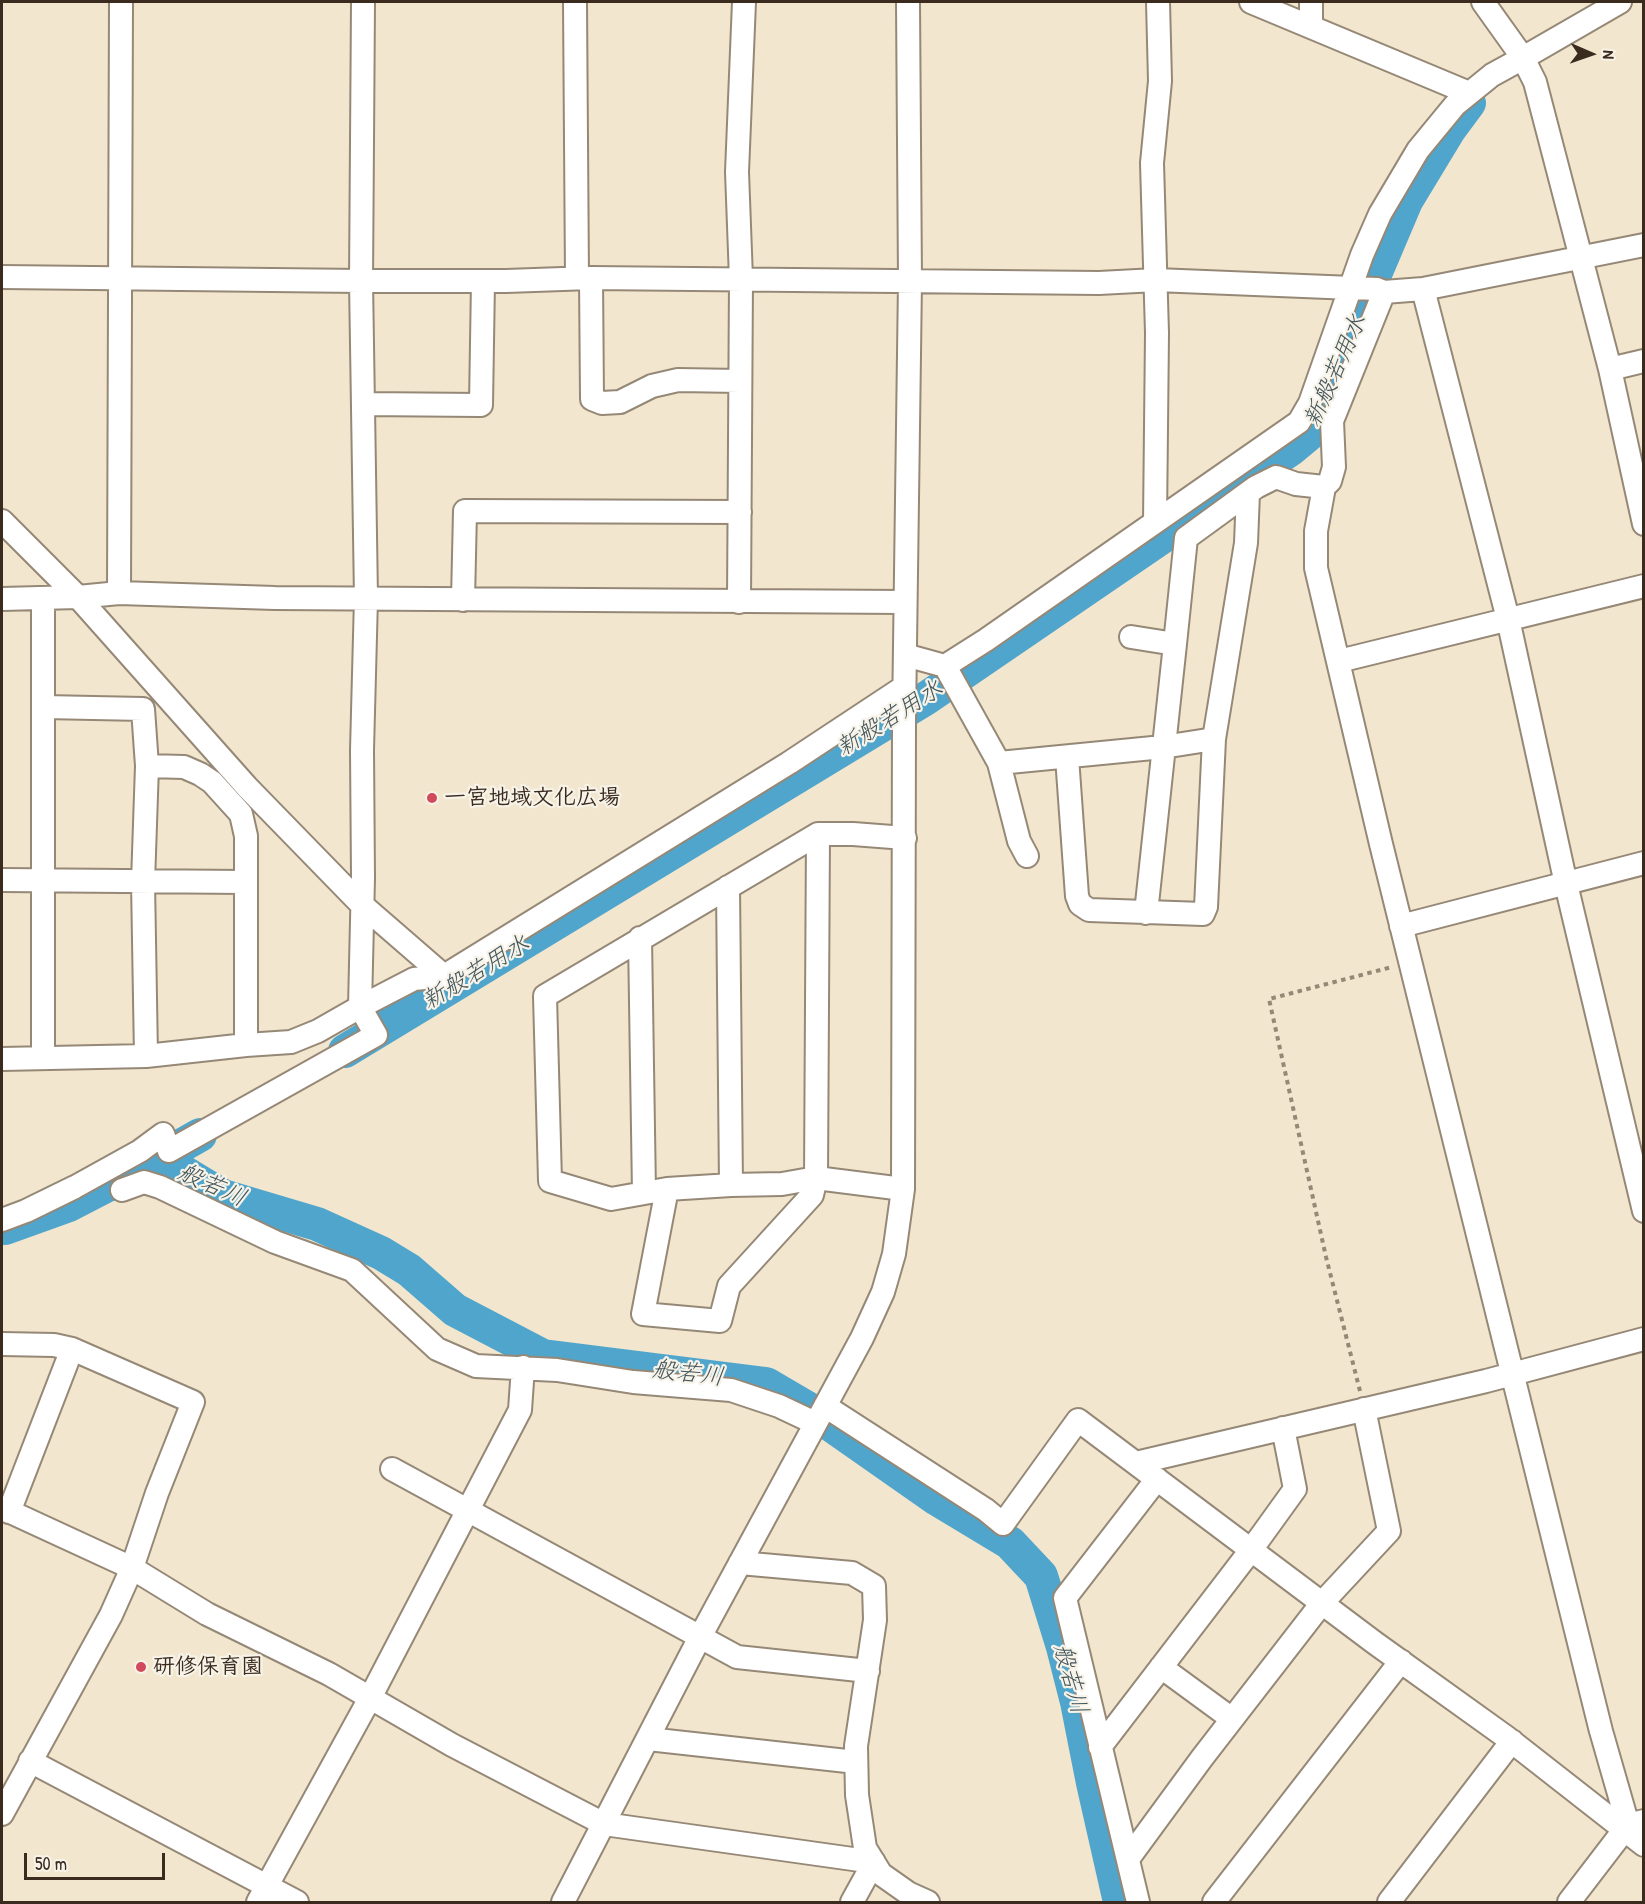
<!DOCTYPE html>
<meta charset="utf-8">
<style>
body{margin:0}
#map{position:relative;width:1645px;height:1904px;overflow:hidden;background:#f2e6ce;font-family:"Patrick Hand",sans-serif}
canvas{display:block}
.frame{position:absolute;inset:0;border:3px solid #3b2a1e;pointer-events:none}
.north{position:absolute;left:1561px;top:24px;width:60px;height:60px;-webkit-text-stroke:4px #f7f3e8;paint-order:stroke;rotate:92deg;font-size:16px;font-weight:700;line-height:24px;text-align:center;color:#3b2a1e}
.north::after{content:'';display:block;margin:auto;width:21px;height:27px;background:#3b2a1e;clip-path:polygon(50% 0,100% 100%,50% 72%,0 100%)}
.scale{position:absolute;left:24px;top:1853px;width:141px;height:27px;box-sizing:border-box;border:3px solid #3b2a1e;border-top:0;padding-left:8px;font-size:18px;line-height:21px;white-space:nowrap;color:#3b2a1e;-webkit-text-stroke:4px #f7f3e8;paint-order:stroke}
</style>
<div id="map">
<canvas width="1645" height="1904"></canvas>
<div class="frame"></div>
<div class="north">N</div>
<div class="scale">50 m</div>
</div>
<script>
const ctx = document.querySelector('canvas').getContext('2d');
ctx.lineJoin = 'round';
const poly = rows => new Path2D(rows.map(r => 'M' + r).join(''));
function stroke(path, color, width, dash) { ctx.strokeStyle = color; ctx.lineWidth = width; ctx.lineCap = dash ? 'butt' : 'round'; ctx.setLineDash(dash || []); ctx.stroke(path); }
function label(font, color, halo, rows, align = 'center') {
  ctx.font = font + ' "Patrick Hand","Klee One",sans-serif'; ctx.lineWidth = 4.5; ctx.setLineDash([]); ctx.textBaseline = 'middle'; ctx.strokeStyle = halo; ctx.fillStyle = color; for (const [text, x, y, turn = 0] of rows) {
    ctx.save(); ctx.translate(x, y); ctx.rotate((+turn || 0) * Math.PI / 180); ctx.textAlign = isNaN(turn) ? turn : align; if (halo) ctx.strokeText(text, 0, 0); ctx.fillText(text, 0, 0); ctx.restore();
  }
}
stroke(poly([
 [345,1051,925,699,1291,449,1315,429,1361,307,1406,201,1449,130,1469,103],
 [140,1169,175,1167,223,1196,317,1224,381,1253,409,1270,455,1310,543,1356,766,1384,807,1408,937,1499,1010,1543,1041,1576,1063,1647,1077,1702,1093,1783,1120,1902],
 [5,1228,69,1205,156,1160,200,1135]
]), '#50a5cc', 34);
const minor = poly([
 [575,2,577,278],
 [1251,2,1469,93],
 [1483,2,1523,58,1535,82,1610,369,1644,524],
 [1311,25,1311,2],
 [2,277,361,281,506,281,591,278,1099,283,1156,280,1377,289,1384,292,1423,289,1644,245],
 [591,278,592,399,602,403,620,402,652,386,678,380,740,381],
 [1423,289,1508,619,1566,884,1644,1211],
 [1610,369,1644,361],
 [363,404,481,405,483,281],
 [1324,487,1330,481,1334,467,1332,421,1384,292],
 [2,521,78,597,247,787,361,904,444,976],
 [1155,522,1157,333,1152,163,1160,81,1158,2],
 [119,593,121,2],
 [2,599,78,597,119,593,275,598,905,602],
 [463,600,465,511,740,512],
 [739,602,741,279,737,172,744,2],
 [1131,637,1175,644,1186,538,1256,487,1276,477,1296,484,1324,487,1316,531,1316,568,1381,844,1601,1731,1628,1825],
 [905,655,945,666,986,640,1299,422,1310,403,1362,255,1380,214,1418,150,1455,105,1492,75,1523,58,1620,2],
 [1339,661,1644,586],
 [945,666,999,763,1019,841,1027,856],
 [44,707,143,709,147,766,143,882,146,1056],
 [1067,757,1077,896,1080,904,1089,910,1203,914,1206,907,1214,739,1246,543,1248,493],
 [999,763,1163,747,1214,739],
 [147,766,184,767,200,774,212,782,241,814,246,836,246,1045],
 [2,880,245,882],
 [728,887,731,1185],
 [1146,913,1175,644],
 [1401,926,1644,863],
 [640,938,644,1193],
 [43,1058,43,599],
 [2,1059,146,1056,246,1045,291,1042,318,1031,360,1007,414,979,444,976,789,763,904,687],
 [667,1189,643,1314,720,1321,729,1286,812,1195,816,1178,818,834],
 [903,1189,816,1178,782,1184,731,1185,667,1189,611,1199,550,1181,545,996,818,834,853,834,905,838],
 [122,1190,144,1182,160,1187,275,1242,352,1270,437,1349,476,1366,557,1370,633,1382,731,1390,779,1406,815,1423],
 [2,1220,26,1211,75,1187,140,1151,163,1134,169,1151,376,1035,360,1007,363,878,362,750,366,598,361,281,363,2],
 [2,1344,54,1345,72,1349,193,1402,157,1493,132,1568,111,1615,2,1814],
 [825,1406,986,1510,1003,1524,1078,1420,1375,1643,1506,1737,1644,1845],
 [1136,1463,1486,1381,1644,1339],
 [392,1469,737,1657,868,1671],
 [2,1508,132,1568,207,1614,329,1674,452,1745,604,1824,874,1862,852,1902],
 [9,1512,72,1349],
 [740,1563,852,1573,874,1586,875,1620,856,1746,857,1795,865,1848,881,1874,908,1893,928,1902],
 [1161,1667,1232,1719],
 [648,1739,856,1762],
 [1100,1747,1251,1550,1295,1489,1283,1428],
 [30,1761,297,1902],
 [1128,1859,1202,1758,1322,1603,1389,1531,1364,1409],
 [258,1902,370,1698,520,1410,523,1367],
 [563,1902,700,1637,862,1338,883,1292,894,1254,903,1189,904,719,910,281,908,2],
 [1138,1902,1065,1598,1157,1479],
 [1214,1902,1401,1661],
 [1389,1902,1512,1741],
 [1569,1902,1628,1825,1644,1821]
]);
stroke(minor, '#968876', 26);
stroke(poly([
 [1360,1391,1326,1257,1269,999,1392,967]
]), '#968876', 4, [4.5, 4.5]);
stroke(minor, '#fff', 22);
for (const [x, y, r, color] of [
 [432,798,6,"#d1495b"],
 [141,1667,6,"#d1495b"]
]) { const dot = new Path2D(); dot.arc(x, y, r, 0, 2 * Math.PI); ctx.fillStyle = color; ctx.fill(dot); stroke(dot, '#f7f3e8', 2); }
label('bold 22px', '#3b2a1e', '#f7f3e8', [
 ["一宮地域文化広場",444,798],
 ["研修保育園",153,1667]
], 'left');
label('italic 24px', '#42555b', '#f7f3e8', [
 ["新般若用水",1336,371,-66],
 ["新般若用水",890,719,-32],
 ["新般若用水",476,973,-31],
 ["般若川",212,1186,24],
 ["般若川",688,1374,7],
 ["般若川",1070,1679,75]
]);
</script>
